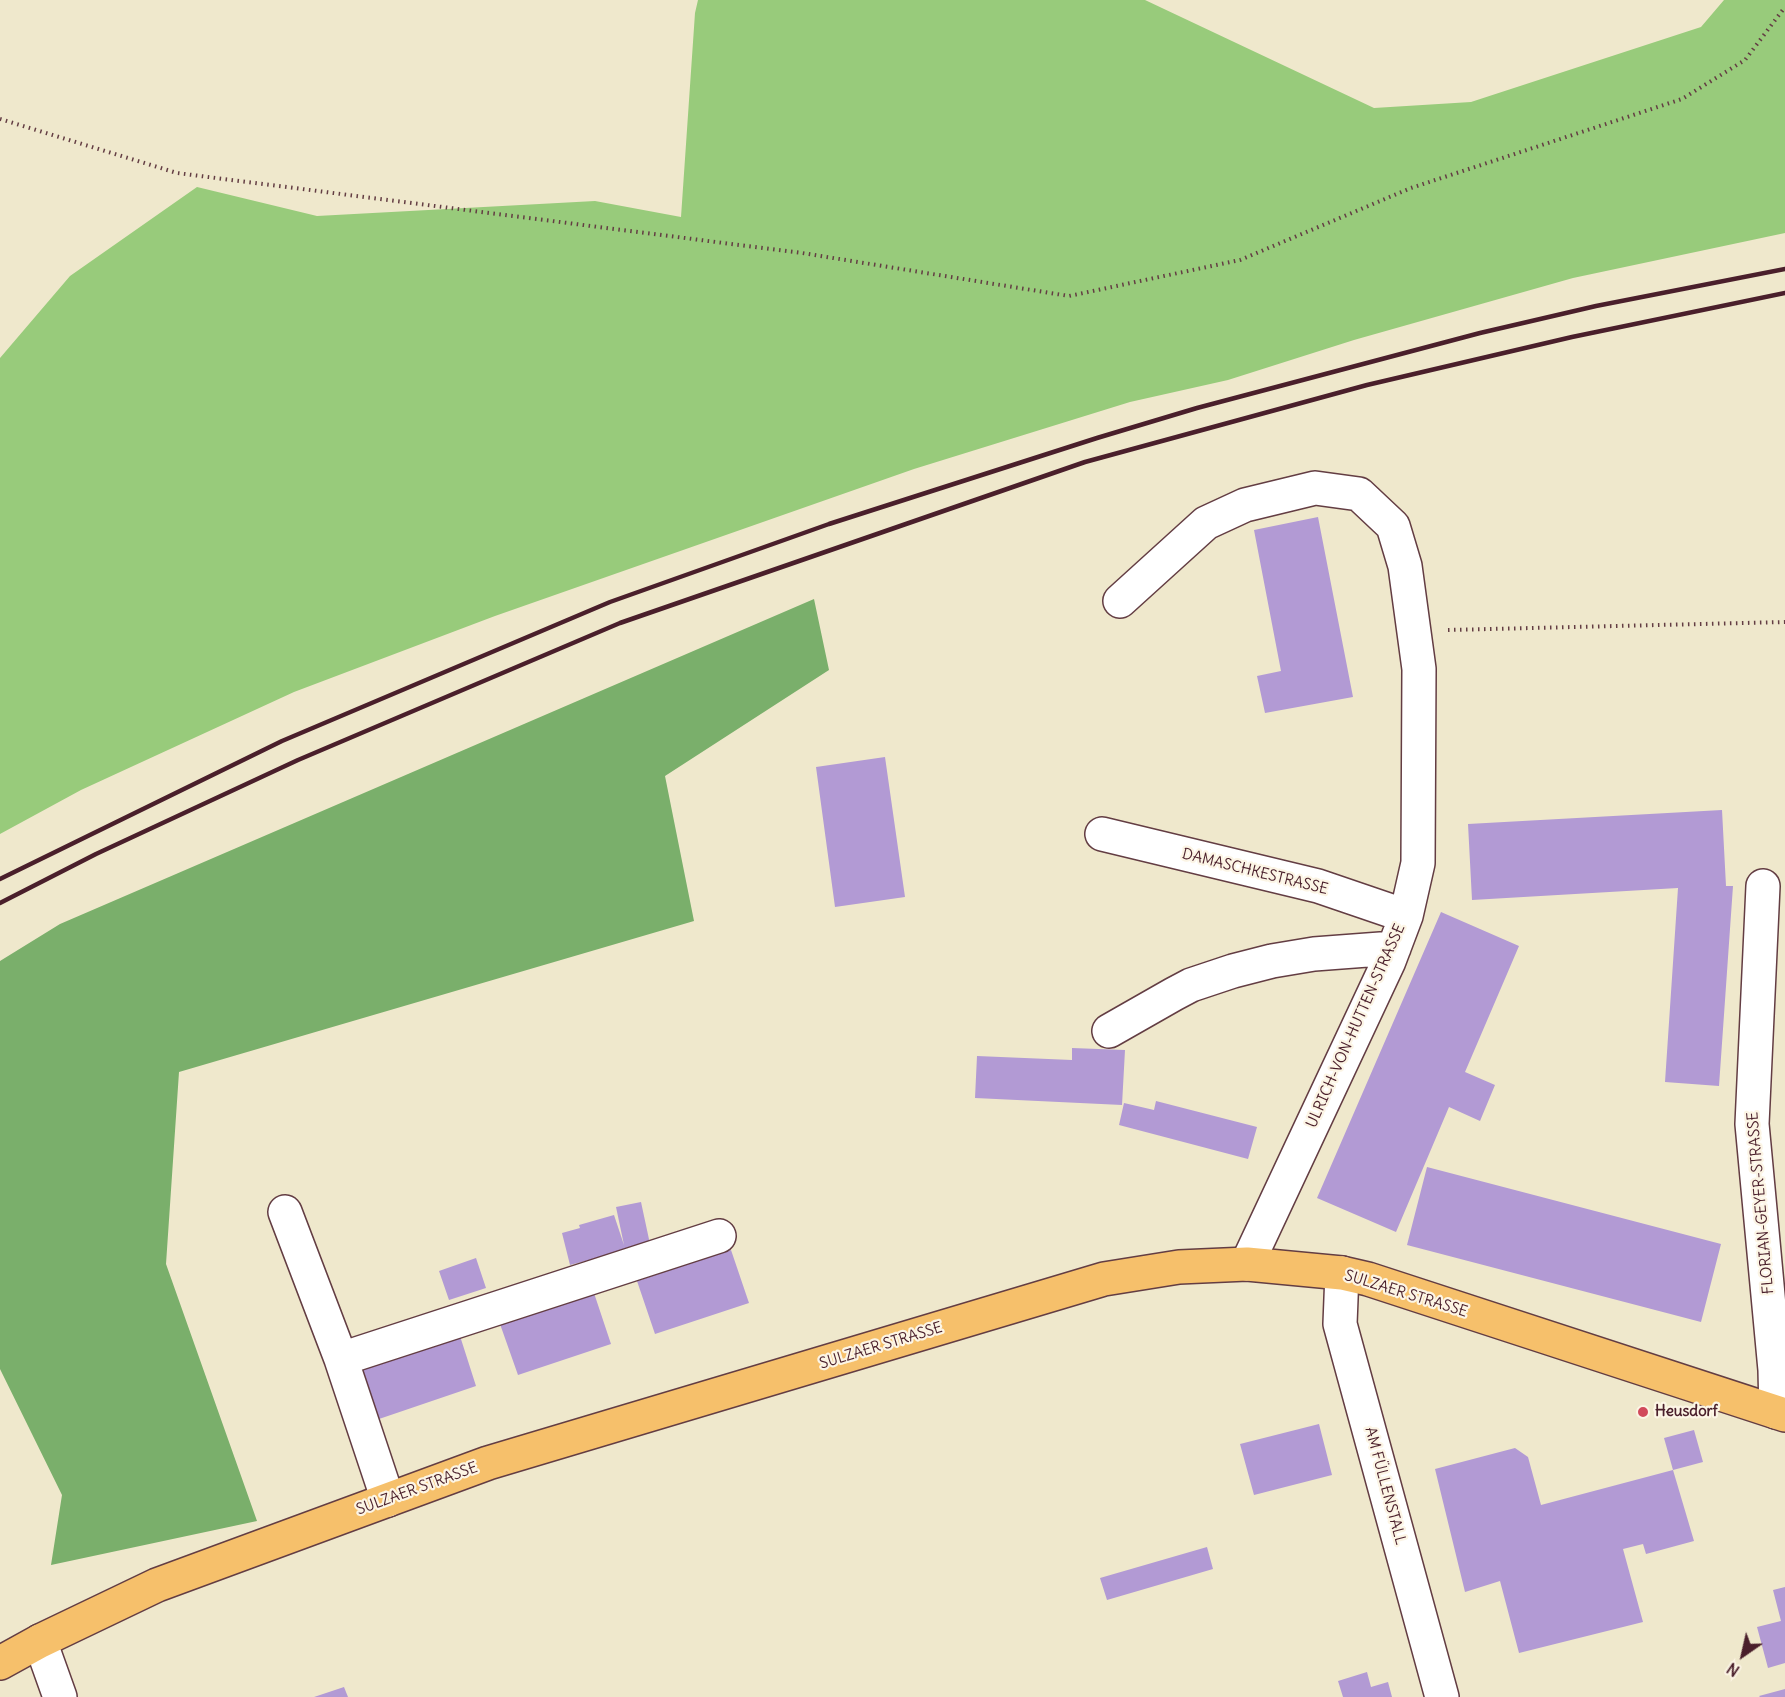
<!DOCTYPE html>
<meta charset="utf-8">
<style>
body{margin:0}
#map{position:relative;width:1785px;height:1697px;overflow:hidden;background:#efe8cc;font-family:Delius,sans-serif}
canvas{display:block}
.north{position:absolute;left:1713px;top:1625px;width:60px;height:60px;-webkit-text-stroke:4px #fcf5e5;paint-order:stroke;rotate:214deg;font-size:16px;font-weight:700;line-height:24px;text-align:center;color:#4a1f2b}
.north::after{content:'';display:block;margin:auto;width:21px;height:27px;background:#4a1f2b;clip-path:polygon(50% 0,100% 100%,50% 72%,0 100%)}
</style>
<div id="map">
<canvas width="1785" height="1697"></canvas>
<div class="north">N</div>
</div>
<script>
const ctx = document.querySelector('canvas').getContext('2d');
ctx.lineJoin = 'round';
function fill(path, color) { ctx.fillStyle = color; ctx.fill(path, 'evenodd'); }
const poly = rows => new Path2D(rows.map(r => 'M' + r).join(''));
function stroke(path, color, width, dash) { ctx.strokeStyle = color; ctx.lineWidth = width; ctx.lineCap = dash ? 'butt' : 'round'; ctx.setLineDash(dash || []); ctx.stroke(path); }
function label(font, color, halo, rows, align = 'center') {
  ctx.font = font + ' Delius,sans-serif'; ctx.lineWidth = 4.5; ctx.setLineDash([]); ctx.textBaseline = 'middle'; ctx.strokeStyle = halo; ctx.fillStyle = color; for (const [text, x, y, turn = 0] of rows) {
    ctx.save(); ctx.translate(x, y); ctx.rotate((+turn || 0) * Math.PI / 180); ctx.textAlign = isNaN(turn) ? turn : align; if (halo) ctx.strokeText(text, 0, 0); ctx.fillText(text, 0, 0); ctx.restore();
  }
}
fill(poly([
 [698,0,1145,0,1374,108,1471,102,1701,27,1724,0,1785,0,1785,233,1573,278,1354,340,1228,380,1130,402,914,469,495,616,294,692,81,790,0,834,0,358,70,276,197,187,317,216,595,201,681,217,695,13]
]), '#98cb7b');
fill(poly([
 [814,599,829,670,665,776,694,921,179,1072,166,1264,257,1521,51,1565,62,1495,0,1369,0,961,60,924]
]), '#7aaf6b');
fill(poly([
 [1318,517,1353,697,1265,713,1257,676,1281,671,1254,530],
 [885,757,905,897,835,907,816,767],
 [1722,810,1726,886,1733,886,1719,1086,1665,1082,1678,888,1472,900,1468,824],
 [1441,912,1519,946,1465,1072,1495,1085,1480,1121,1449,1107,1396,1232,1317,1198],
 [1072,1048,1125,1050,1122,1105,975,1098,977,1056,1072,1060],
 [1156,1101,1257,1127,1248,1159,1119,1125,1124,1103,1154,1110],
 [1427,1167,1721,1244,1701,1322,1407,1245],
 [641,1202,650,1244,570,1265,562,1233,580,1228,579,1225,614,1215,624,1245,616,1207],
 [731,1250,749,1303,655,1334,637,1281],
 [476,1258,486,1288,449,1300,439,1271],
 [594,1293,611,1344,518,1375,500,1324],
 [460,1336,476,1386,379,1419,362,1369],
 [1319,1424,1332,1475,1254,1495,1240,1444],
 [1694,1430,1703,1462,1673,1470,1694,1541,1646,1554,1643,1544,1623,1549,1643,1622,1519,1653,1500,1581,1465,1592,1435,1469,1515,1448,1528,1457,1541,1505,1673,1470,1664,1438],
 [1207,1547,1213,1569,1107,1600,1100,1578],
 [1785,1587,1785,1663,1768,1668,1757,1627,1781,1621,1773,1590],
 [1367,1672,1371,1687,1388,1682,1392,1697,1343,1697,1338,1681],
 [344,1687,348,1697,314,1697],
 [1785,1689,1785,1697,1760,1697,1759,1696]
]), '#b29ad4');
const minor = poly([
 [1120,601,1206,523,1245,505,1315,488,1359,494,1393,526,1405,566,1419,669,1418,863,1406,916,1389,961,1247,1264],
 [1102,834,1318,886,1406,916],
 [1763,886,1752,1124,1775,1370,1776,1412],
 [1109,1031,1174,994,1191,985,1233,971,1272,961,1314,954,1394,948],
 [285,1212,341,1359,388,1500],
 [1342,1273,1340,1324,1442,1697],
 [341,1359,719,1236],
 [40,1641,60,1697]
]);
const major = poly([
 [0,1663,40,1641,157,1585,488,1463,1104,1279,1179,1267,1247,1264,1342,1273,1368,1279,1785,1415]
]);
stroke(minor, '#633d43', 36);
stroke(major, '#633d43', 36);
stroke(poly([
 [0,119,177,173,802,253,1069,296,1240,260,1411,188,1682,99,1745,60,1785,7],
 [1448,630,1785,622]
]), '#633d43', 4, [1.5, 4.5]);
stroke(minor, '#fff', 33);
stroke(major, '#f6c06b', 33);
stroke(poly([
 [0,879,282,741,610,602,829,524,1097,438,1197,408,1480,333,1596,306,1785,269],
 [0,903,96,854,298,760,620,623,1085,462,1367,385,1572,337,1785,293]
]), '#4a1f2b', 4.5);
for (const [x, y, r, color] of [
 [1643,1412,6,"#d1495b"]
]) { const dot = new Path2D(); dot.arc(x, y, r, 0, 2 * Math.PI); ctx.fillStyle = color; ctx.fill(dot); stroke(dot, '#fcf5e5', 2); }
label('15px', '#4a1f2b', '#fcf5e5', [
 ["DAMASCHKESTRASSE",1255,872,14],
 ["ULRICH-VON-HUTTEN-STRASSE",1356,1026,-66],
 ["FLORIAN-GEYER-STRASSE",1761,1203,-95],
 ["SULZAER STRASSE",1406,1294,17],
 ["SULZAER STRASSE",881,1346,-17],
 ["AM FÜLLENSTALL",1385,1486,75],
 ["SULZAER STRASSE",417,1489,-20]
]);
label('bold 15px', '#4a1f2b', '#fcf5e5', [
 ["Heusdorf",1655,1412]
], 'left');
</script>
